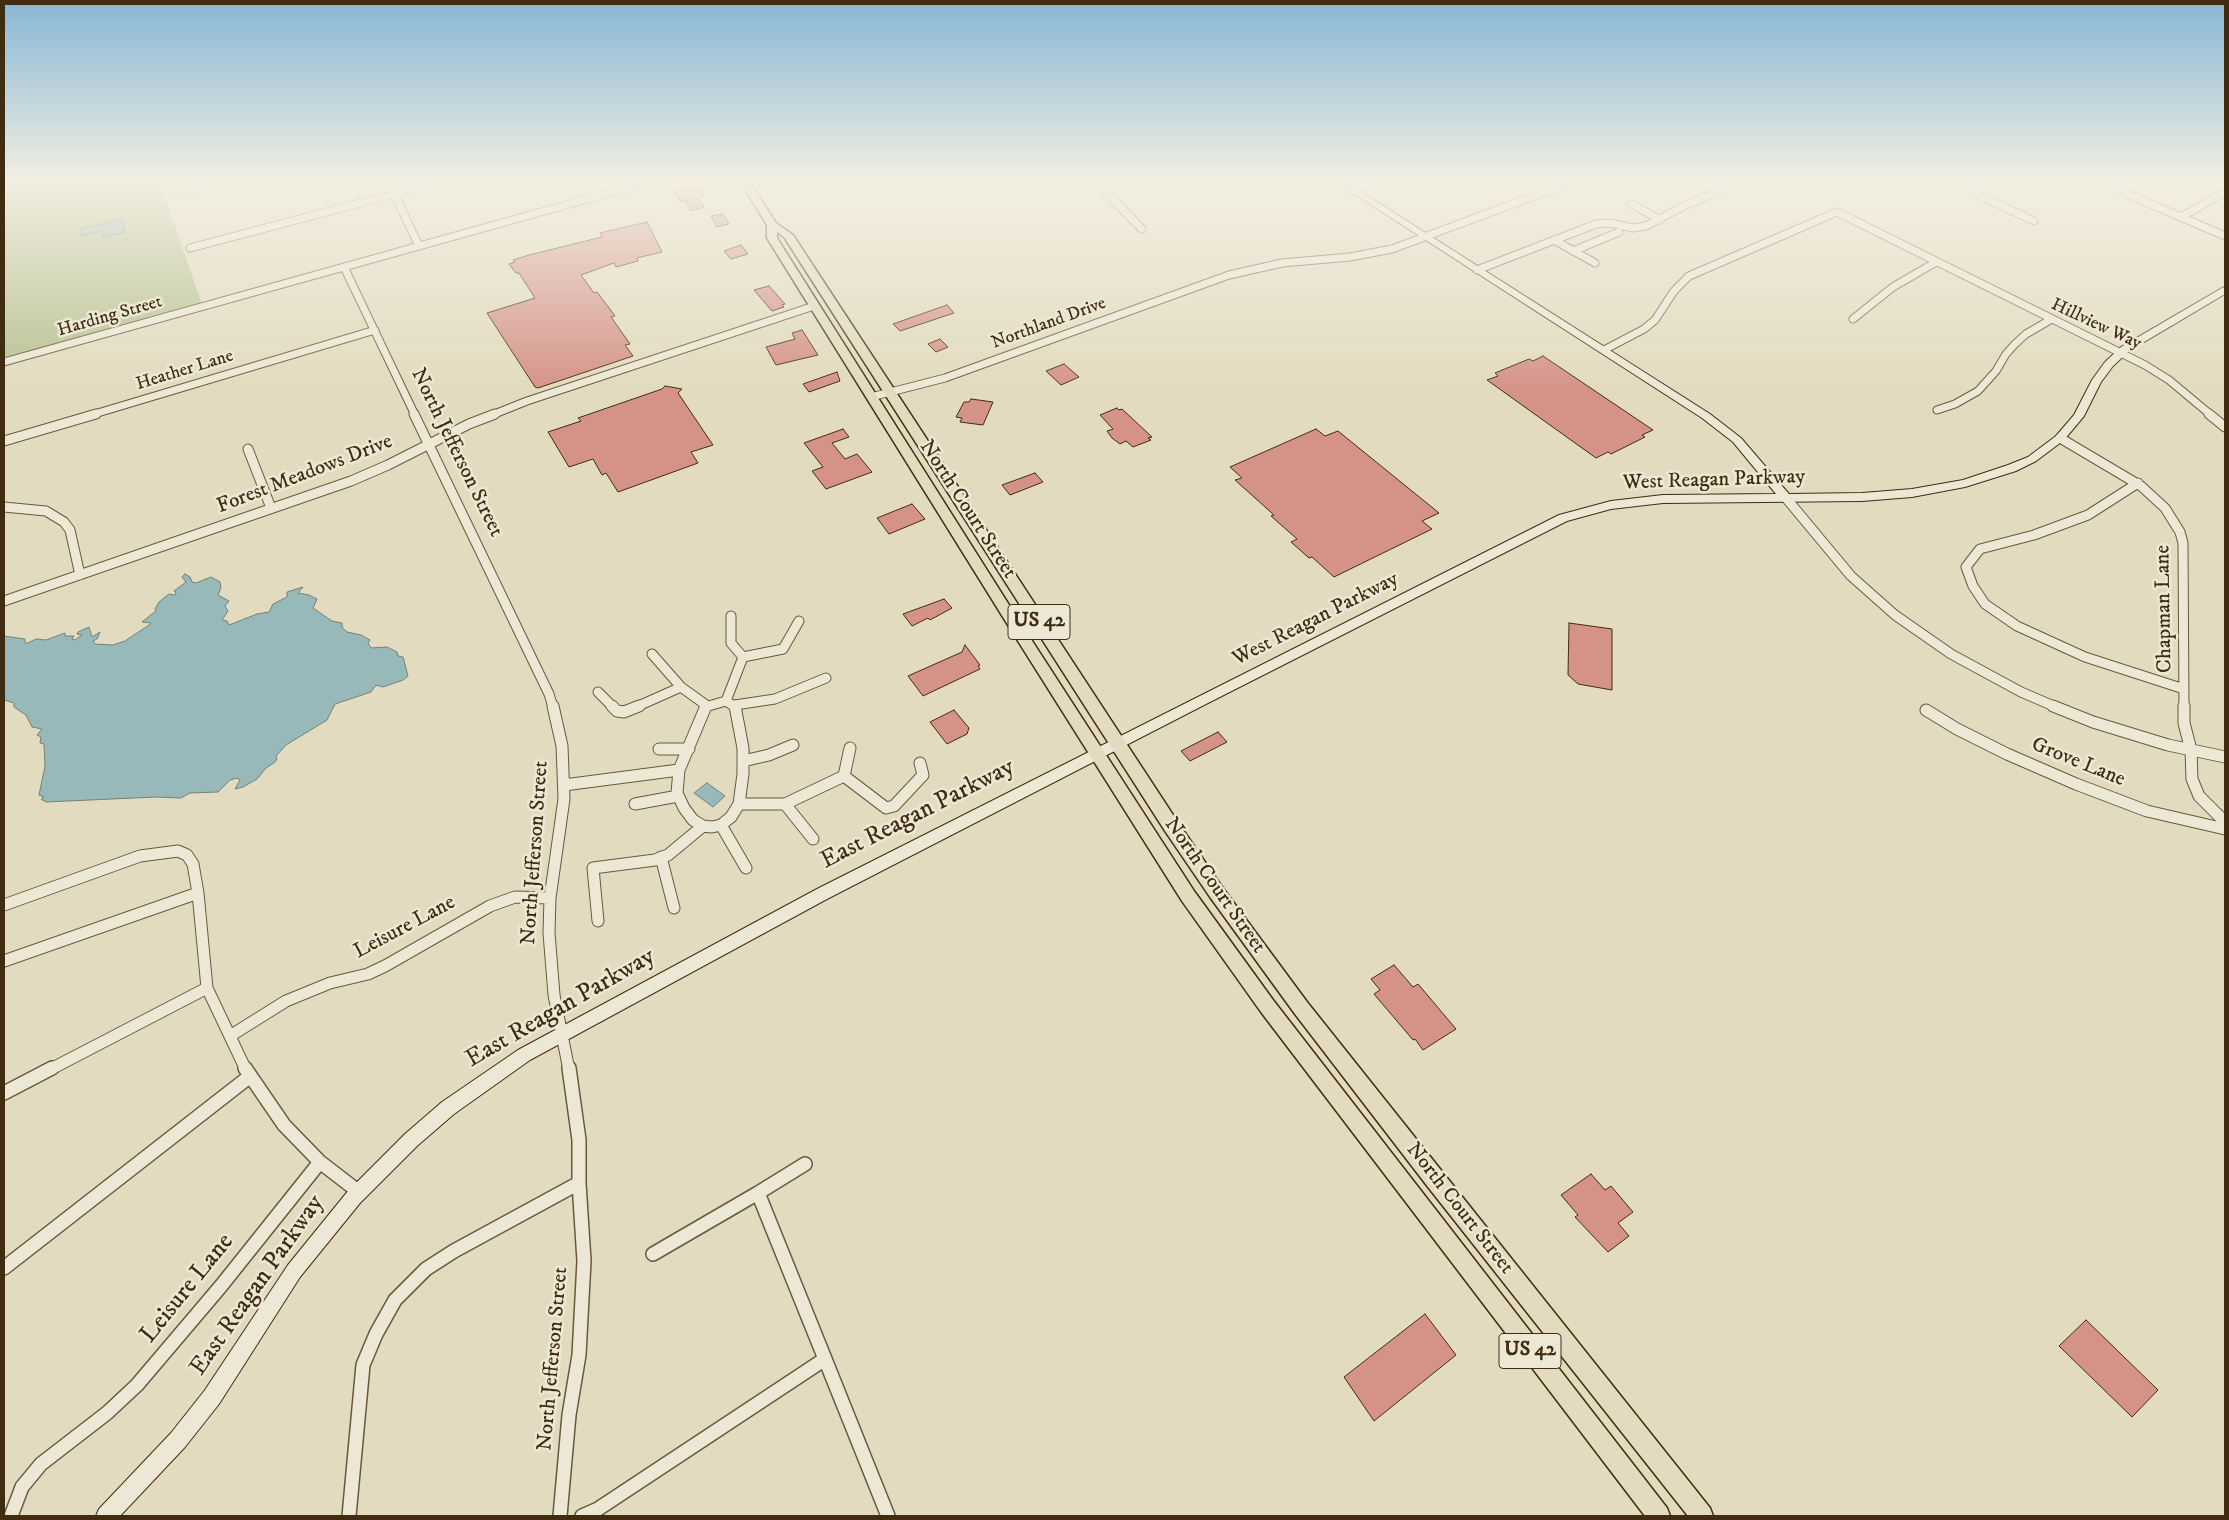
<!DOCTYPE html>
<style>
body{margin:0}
#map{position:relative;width:2229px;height:1520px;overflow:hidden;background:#e3dbbf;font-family:"IM FELL DW Pica",serif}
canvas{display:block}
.frame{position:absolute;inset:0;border:5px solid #402c10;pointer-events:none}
</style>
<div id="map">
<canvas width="2229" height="1520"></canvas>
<div class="frame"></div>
</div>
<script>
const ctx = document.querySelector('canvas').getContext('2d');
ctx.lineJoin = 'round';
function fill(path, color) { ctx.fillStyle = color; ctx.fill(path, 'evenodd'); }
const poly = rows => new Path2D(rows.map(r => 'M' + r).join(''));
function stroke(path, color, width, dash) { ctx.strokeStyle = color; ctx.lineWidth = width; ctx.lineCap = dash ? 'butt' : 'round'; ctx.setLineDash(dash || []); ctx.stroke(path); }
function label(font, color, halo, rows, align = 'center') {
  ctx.font = font + ' "IM FELL DW Pica",serif'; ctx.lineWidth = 5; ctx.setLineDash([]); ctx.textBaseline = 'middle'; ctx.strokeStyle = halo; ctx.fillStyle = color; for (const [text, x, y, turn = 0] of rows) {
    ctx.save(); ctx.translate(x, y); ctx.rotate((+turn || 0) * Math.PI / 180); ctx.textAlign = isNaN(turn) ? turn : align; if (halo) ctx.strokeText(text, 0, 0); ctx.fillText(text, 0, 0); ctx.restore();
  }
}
fill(poly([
 [37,179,161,179,166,201,202,304,4,358,4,187]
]), '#b6c090');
const water = poly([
 [122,219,125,232,103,237,101,231,81,236,80,229,122,219],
 [185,574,190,577,192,582,196,583,211,577,220,582,221,588,218,595,229,601,225,606,228,611,222,620,227,621,229,625,257,614,269,612,273,604,287,597,287,592,303,587,298,593,309,595,317,599,313,608,332,621,342,623,342,627,347,632,361,635,370,640,368,643,371,648,387,647,397,652,398,656,403,657,408,676,403,680,383,687,376,685,371,692,335,704,327,720,286,745,276,756,277,759,275,762,266,768,257,779,243,787,235,789,240,780,237,778,230,780,218,792,190,793,181,798,156,797,46,802,41,799,44,797,39,795,45,766,44,744,40,743,41,737,37,735,42,729,32,727,26,715,14,707,14,703,4,700,4,636,25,639,25,643,28,643,36,639,46,640,65,633,65,636,74,636,72,639,75,640,82,635,77,634,78,632,89,627,92,637,100,632,97,639,93,641,95,644,113,645,125,641,149,625,151,623,142,622,156,611,155,609,159,602,169,594,175,595,176,592,174,591,186,582,182,577,185,574],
 [707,783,725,796,713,807,694,793,707,783]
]);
fill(water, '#97b9ba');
stroke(water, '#748176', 1);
const building = poly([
 [698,186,704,196,699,198,704,207,691,211,686,201,680,201,674,192,698,186],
 [723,214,729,224,717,227,711,216,723,214],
 [647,222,662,252,637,258,638,261,616,267,614,263,581,275,594,293,597,292,615,316,611,317,630,344,625,345,633,356,538,388,535,387,487,313,535,298,519,273,516,273,509,264,515,262,513,260,529,255,602,237,600,233,647,222],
 [741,245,748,254,731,259,724,251,741,245],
 [769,286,785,304,782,305,784,307,772,311,754,290,769,286],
 [947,305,954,313,900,331,893,324,947,305],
 [802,330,818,355,776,365,766,347,795,339,792,333,802,330],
 [940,339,948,347,936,352,928,344,940,339],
 [1543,356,1653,430,1642,435,1645,437,1611,454,1608,452,1596,458,1487,380,1498,376,1495,373,1529,359,1533,361,1543,356],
 [1064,364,1079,377,1061,385,1046,371,1064,364],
 [837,372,840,381,809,392,803,384,837,372],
 [665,386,682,389,678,393,713,445,691,452,698,463,618,492,606,473,602,475,593,459,569,467,548,432,581,421,578,418,662,389,665,386],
 [971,399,993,402,983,425,960,422,962,418,956,417,964,402,969,402,971,399],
 [1117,408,1119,410,1122,409,1152,437,1148,438,1151,440,1133,447,1126,441,1120,444,1112,438,1107,431,1113,429,1100,415,1117,408],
 [843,429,849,437,832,443,845,459,857,454,872,472,826,489,812,471,823,467,804,443,843,429],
 [1316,429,1325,436,1338,431,1439,513,1422,521,1432,529,1334,577,1312,557,1309,558,1291,542,1297,539,1271,516,1274,515,1235,480,1242,478,1230,467,1316,429],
 [1035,473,1043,482,1010,495,1002,485,1035,473],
 [912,504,925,519,889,534,877,518,912,504],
 [944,599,952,608,930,620,928,618,912,626,903,614,944,599],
 [1569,623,1612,629,1612,690,1578,684,1568,675,1569,623],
 [965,645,980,665,978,666,980,669,923,696,908,676,962,652,965,645],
 [954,710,969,728,967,734,947,744,930,722,954,710],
 [1218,732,1227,742,1190,761,1181,751,1218,732],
 [1394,965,1413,987,1418,984,1456,1029,1423,1050,1415,1039,1413,1040,1374,994,1380,990,1371,979,1394,965],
 [1591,1174,1605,1190,1611,1186,1633,1212,1618,1223,1629,1236,1608,1252,1575,1217,1578,1215,1561,1195,1591,1174],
 [1425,1314,1456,1355,1374,1421,1344,1377,1425,1314],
 [2086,1320,2158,1390,2132,1417,2059,1346,2086,1320]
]);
fill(building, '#d59289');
stroke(building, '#402c10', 1);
const streetFar3 = poly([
 [387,179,419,246],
 [586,179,595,197],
 [1093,179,1142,229],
 [1720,179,1732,186],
 [1961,179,1981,196,2034,221],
 [2100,179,2132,196,2225,236],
 [4,185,28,179],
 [1353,191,1385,179],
 [175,194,234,179],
 [1632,204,1660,220],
 [2181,217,2225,192],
 [1554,240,1595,263],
 [190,248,451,179],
 [1573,251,1619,232],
 [344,267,415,415],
 [1477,270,1596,224,1610,223,1633,228,1646,226,1686,205,1747,179],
 [1853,319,1893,287,1936,262],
 [1604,350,1644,329,1655,320,1674,291,1689,276,1837,212,2145,365,2169,380,2211,415],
 [4,362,659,179],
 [871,397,945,378,1229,275,1282,263,1350,257,1392,249,1580,179],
 [1937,410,1955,404,1978,391,1996,371,2006,354,2015,344,2026,334,2050,320],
 [91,415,375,330],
 [492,415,527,401,814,306]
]);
const streetFar2 = poly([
 [414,414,549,694,553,707],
 [2209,414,2225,427],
 [2060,438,2141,486,2165,508,2180,532,2183,543,2184,707],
 [4,441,96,414],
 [248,449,271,508],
 [2138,483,2088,515,2034,535,1980,549,1966,567,1973,586,1985,604,2017,626,2085,657,2184,689],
 [1786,498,1851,576,1895,615,1951,654,2021,692,2056,707],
 [4,507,46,511,64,522,70,530,80,575],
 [4,601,351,481,388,465,469,424,495,414],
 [731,616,731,643,743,657],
 [652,654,681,687,706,705],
 [598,692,613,707],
 [726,701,743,657,783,649,799,621],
 [735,705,775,699,826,678],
 [636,707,681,687],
 [705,707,726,701,735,707]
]);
const streetFar1 = poly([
 [553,706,562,746,564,799,550,898,549,933,554,995,569,1070],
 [612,706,617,711,624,712,639,706],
 [2053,706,2093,722,2168,745,2225,757],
 [2184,706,2184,723,2191,750,2192,779,2199,796,2225,822],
 [1926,710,1957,729,2007,754,2076,784,2147,811,2225,829],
 [659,749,689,749],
 [743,761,769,755,793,745],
 [679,770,677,793,684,808,693,820,703,826,712,827,721,825,731,817,739,804,743,774,743,748,735,706],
 [679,770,706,706],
 [844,776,850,748],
 [564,785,679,770],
 [635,804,678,796],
 [739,804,785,804,844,776,886,808,894,806,923,775,920,763],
 [785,804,813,839],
 [721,825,746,868],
 [661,857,674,908],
 [4,905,140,856,178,851,187,855,193,864,198,893,207,988,246,1070],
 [598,921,593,868,655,860,668,855,703,826],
 [4,961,198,893],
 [230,1036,286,1001,330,983,368,974,385,966,490,906,515,897,550,898],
 [49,1070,207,988]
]);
const street = poly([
 [4,1093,52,1068],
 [320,1162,359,1192],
 [758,1193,805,1164],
 [653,1254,758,1193,825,1359],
 [4,1268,249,1077],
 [11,1516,22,1487,41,1464,107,1413,137,1385,221,1286,320,1162,284,1125,245,1068],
 [349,1516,363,1365,376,1334,395,1300,426,1269,454,1251,579,1183],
 [560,1516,569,1415,579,1355,584,1261,579,1183,579,1140,569,1068],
 [582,1516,598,1509,825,1359,888,1516]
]);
const secondary = poly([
 [1331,179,1341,179,1710,414,1741,438,1789,494,1862,493,1912,489,1963,480,2008,465,2028,457,2056,436,2074,415,2092,380,2105,362,2121,347,2222,288,2225,287,2225,294,2129,351,2113,366,2101,382,2084,416,2064,440,2036,461,2016,471,1965,487,1912,497,1862,501,1663,503,1611,509,1567,521,1206,704,827,899,530,1060,454,1114,417,1146,360,1203,300,1277,219,1404,185,1447,120,1516,96,1516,99,1509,171,1433,205,1390,288,1265,348,1191,405,1134,442,1102,518,1050,817,889,1559,515,1611,501,1663,495,1776,494,1733,442,1702,418,1331,179]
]);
const primary = poly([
 [739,179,748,179,776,223,793,235,1177,821,1222,887,1307,1002,1710,1508,1713,1516,1688,1516,1428,1187,1295,1014,1210,897,1165,831,784,237,777,232,777,238,1016,616,1194,891,1273,1000,1667,1508,1670,1516,1645,1516,1261,1012,1182,901,1006,622,767,238,767,225,739,179]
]);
stroke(streetFar3, '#69583c', 9);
stroke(streetFar2, '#69583c', 11);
stroke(streetFar1, '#69583c', 13);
stroke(street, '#69583c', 16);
stroke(secondary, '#402c10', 2);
stroke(primary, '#402c10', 3);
stroke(streetFar3, '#ede8d5', 7);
stroke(streetFar2, '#ede8d5', 9);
stroke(streetFar1, '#ede8d5', 11);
stroke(street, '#ede8d5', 13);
fill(secondary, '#ede8d5');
fill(primary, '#e3dbbf');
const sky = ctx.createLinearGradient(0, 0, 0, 392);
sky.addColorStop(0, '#87b6d6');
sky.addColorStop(0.46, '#f2efe2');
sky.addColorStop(1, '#f2efe200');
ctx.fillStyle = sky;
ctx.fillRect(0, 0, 2229, 392);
label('18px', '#402c10', '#ede8d5', [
 ["Harding Street",110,317,-16],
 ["Northland Drive",1049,324,-20],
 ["Hillview Way",2096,325,25],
 ["Heather Lane",185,371,-17]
]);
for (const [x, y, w] of [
 [1039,622,62],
 [1530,1351,62]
]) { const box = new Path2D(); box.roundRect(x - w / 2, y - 17.5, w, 35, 4); ctx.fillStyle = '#ede8d5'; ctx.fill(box); stroke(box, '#402c10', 1); }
label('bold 20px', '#402c10', null, [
 ["US 42",1039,622],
 ["US 42",1530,1351]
]);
label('21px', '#402c10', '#ede8d5', [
 ["North Jefferson Street",456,453,64],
 ["Forest Meadows Drive",305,475,-21],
 ["West Reagan Parkway",1714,481,-2],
 ["North Court Street",967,510,57],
 ["Chapman Lane",2165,609,-91],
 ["West Reagan Parkway",1316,620,-27],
 ["Grove Lane",2078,763,22],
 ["North Jefferson Street",536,853,-86],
 ["North Court Street",1214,886,55],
 ["Leisure Lane",405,928,-28],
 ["North Court Street",1459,1209,52],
 ["North Jefferson Street",554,1359,-85]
]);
label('25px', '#402c10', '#ede8d5', [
 ["East Reagan Parkway",918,815,-27],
 ["East Reagan Parkway",561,1009,-30],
 ["East Reagan Parkway",258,1286,-55],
 ["Leisure Lane",188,1289,-51]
]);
</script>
